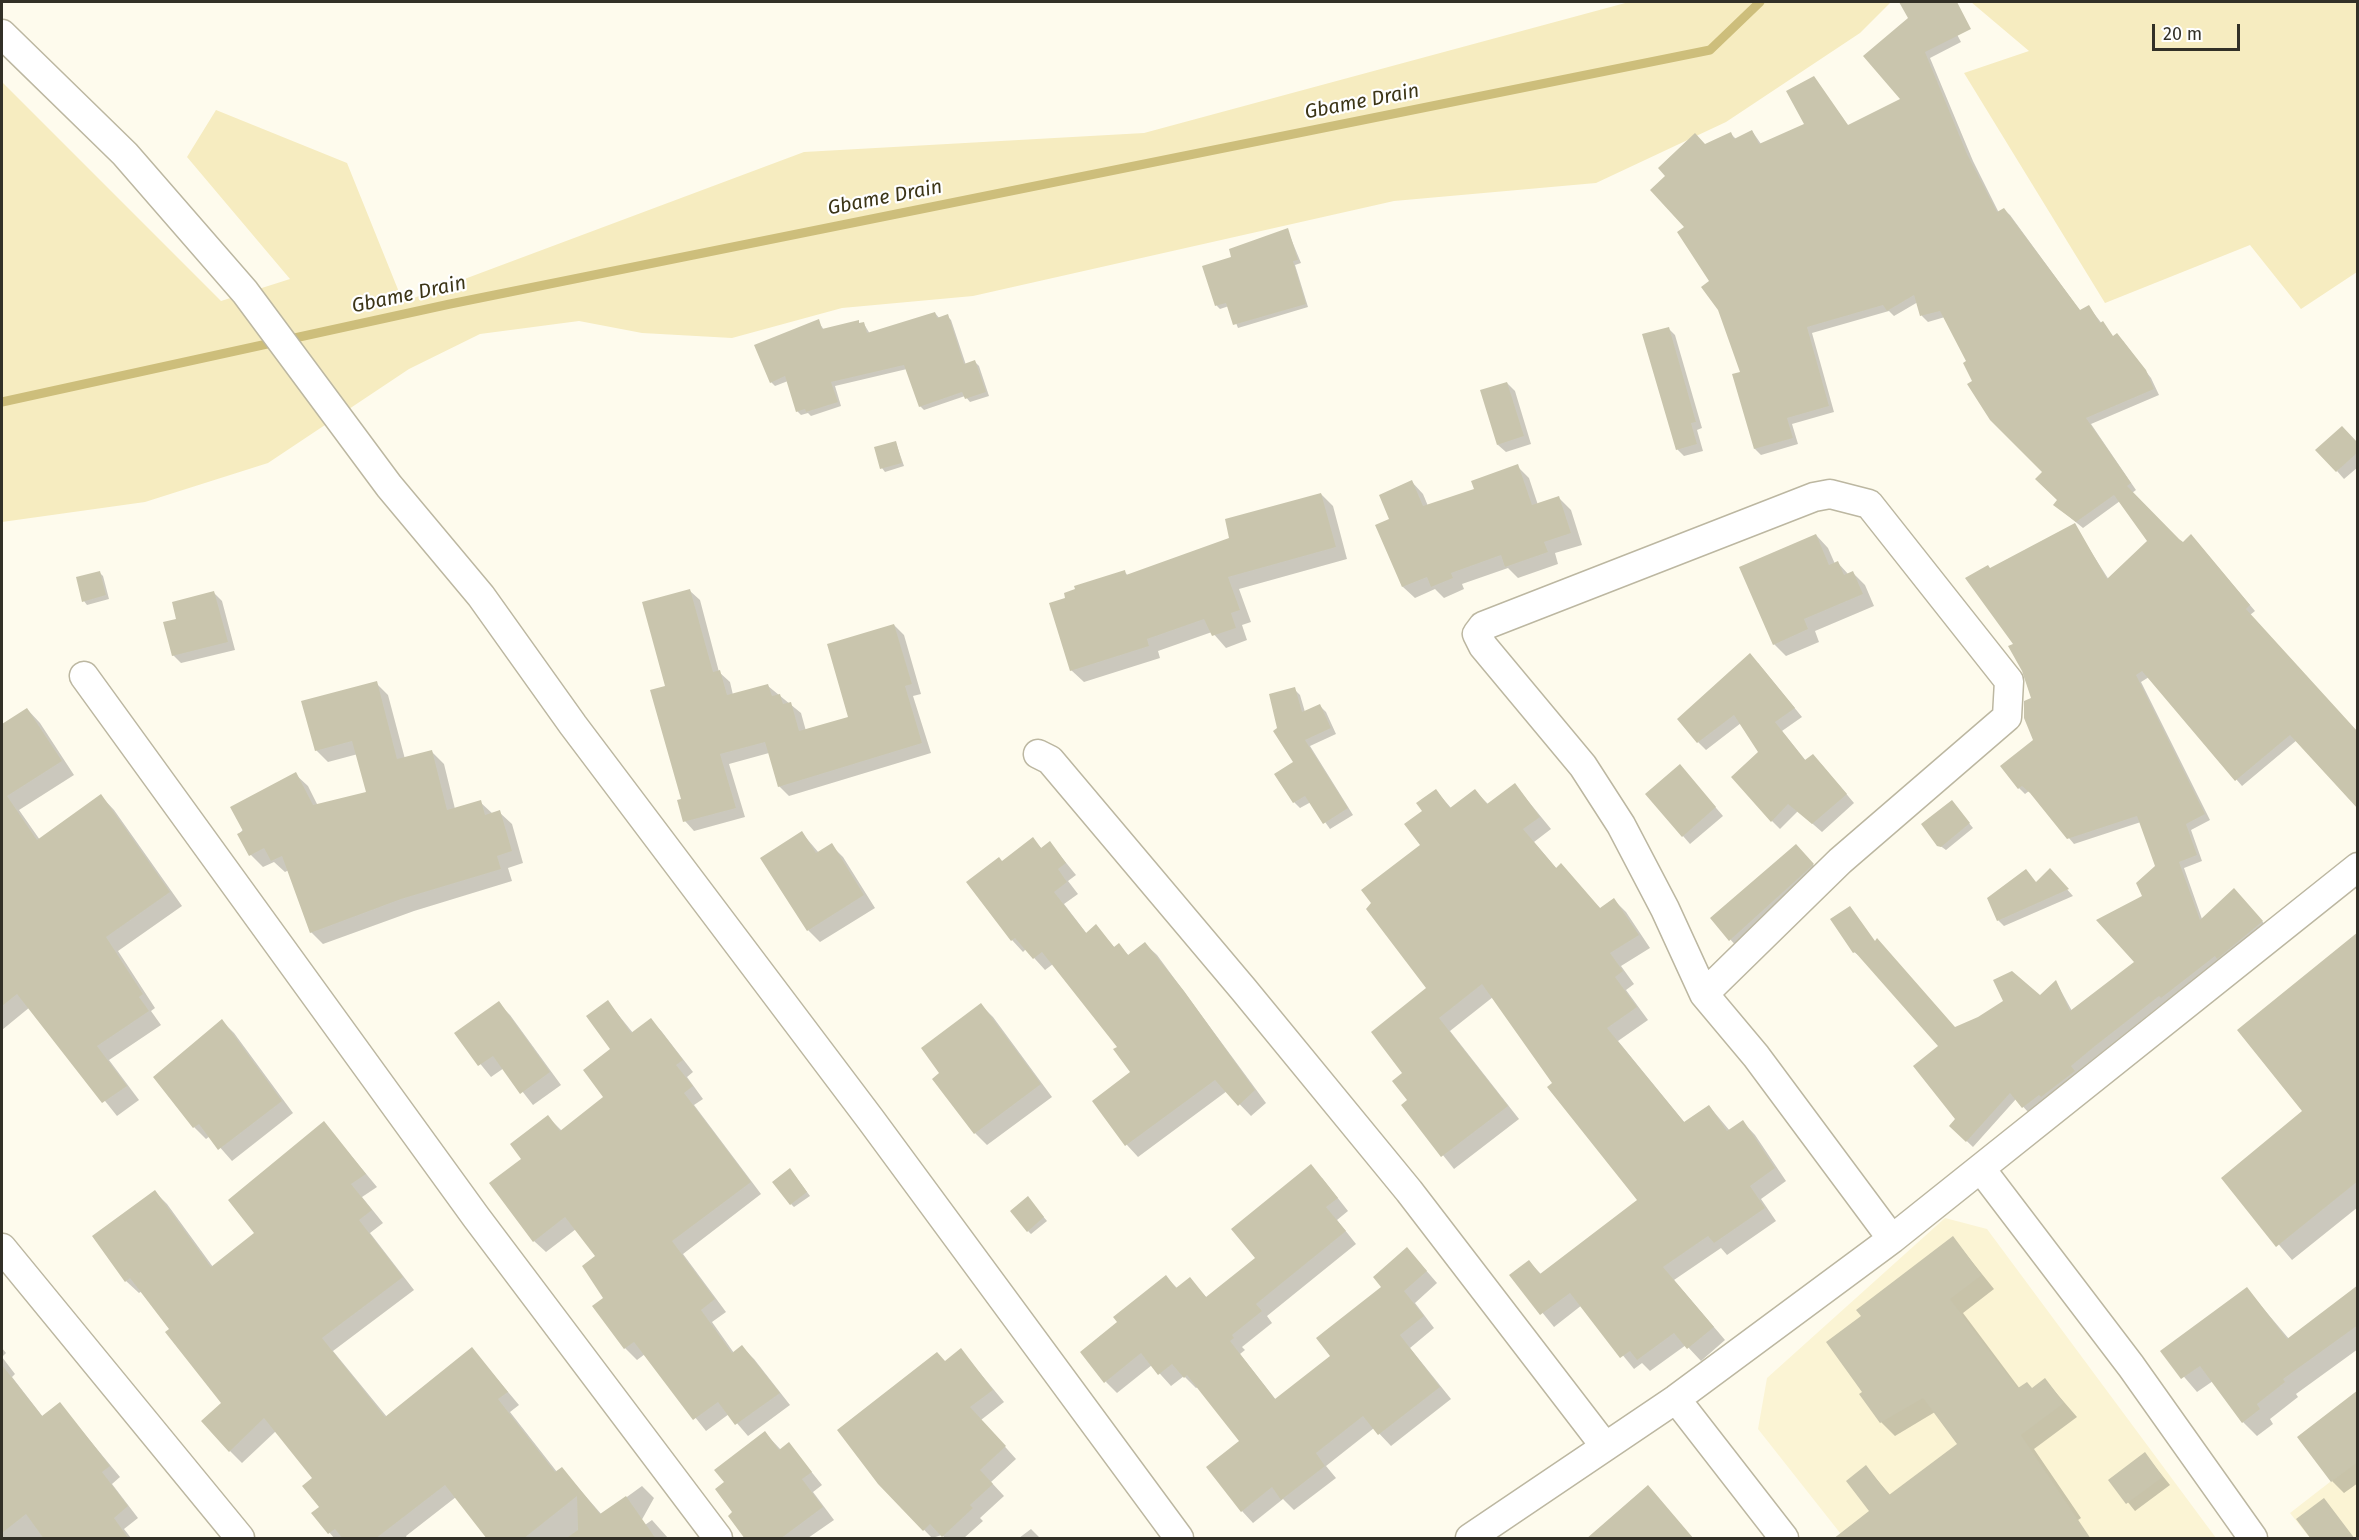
<!DOCTYPE html>
<style>
body{margin:0}
#map{position:relative;width:2359px;height:1540px;overflow:hidden;background:#fefbed;font-family:"Fira Sans",sans-serif}
canvas{display:block}
.frame{position:absolute;inset:0;border:3px solid #323027;pointer-events:none}
.scale{position:absolute;left:2152px;top:24px;width:88px;height:27px;box-sizing:border-box;border:3px solid #323027;border-top:0;padding-left:8px;font-size:18px;line-height:21px;white-space:nowrap;color:#323027;-webkit-text-stroke:4px #fff;paint-order:stroke}
</style>
<div id="map">
<canvas width="2359" height="1540"></canvas>
<div class="frame"></div>
<div class="scale">20 m</div>
</div>
<script>
const ctx = document.querySelector('canvas').getContext('2d');
ctx.lineJoin = 'round';
function fill(path, color) { ctx.fillStyle = color; ctx.fill(path, 'evenodd'); }
const poly = rows => new Path2D(rows.map(r => 'M' + r).join(''));
function stroke(path, color, width, dash) { ctx.strokeStyle = color; ctx.lineWidth = width; ctx.lineCap = dash ? 'butt' : 'round'; ctx.setLineDash(dash || []); ctx.stroke(path); }
function label(font, color, halo, rows, align = 'center') {
  ctx.font = font + ' "Fira Sans",sans-serif'; ctx.lineWidth = 4.5; ctx.setLineDash([]); ctx.textBaseline = 'middle'; ctx.strokeStyle = halo; ctx.fillStyle = color; for (const [text, x, y, turn = 0] of rows) {
    ctx.save(); ctx.translate(x, y); ctx.rotate((+turn || 0) * Math.PI / 180); ctx.textAlign = isNaN(turn) ? turn : align; if (halo) ctx.strokeText(text, 0, 0); ctx.fillText(text, 0, 0); ctx.restore();
  }
}
fill(poly([
 [1945,1218,1987,1229,2216,1538,1844,1538,1758,1429,1767,1378],
 [2357,1461,2357,1538,2310,1538,2290,1513]
]), '#fbf4d4');
fill(poly([
 [1629,2,1891,2,1860,33,1726,122,1596,183,1394,201,973,296,842,308,732,338,642,333,579,321,480,334,409,369,268,463,145,502,2,522,2,82,221,301,290,279,187,157,216,110,347,163,403,302,804,152,1144,133],
 [1971,2,2357,2,2357,272,2301,309,2250,245,2105,303,1964,73,2029,51]
]), '#f6ecc0');
fill(poly([
 [1900,2,1940,2,1961,42,1930,58,1973,161,1999,213,2004,210,2010,215,2081,312,2089,307,2113,338,2123,341,2151,378,2159,395,2091,424,2136,490,2132,493,2183,544,2197,542,2255,611,2250,615,2297,740,2242,786,2149,677,2141,682,2210,820,2191,830,2202,861,2184,868,2202,919,2240,896,2268,928,2168,1003,2166,1001,2076,1073,2080,1078,2029,1113,2016,1099,1973,1147,1951,1126,1957,1120,1940,1047,1861,957,1854,952,1876,942,1955,1029,2040,997,2056,982,2072,1011,2136,962,2144,897,2157,867,2141,822,2074,844,2029,791,2025,794,2019,788,2035,741,2033,699,1991,570,2074,525,2109,580,2149,542,2120,501,2083,528,2055,505,2058,500,2044,472,1974,382,1968,362,1945,317,1928,322,1922,316,1918,302,1894,316,1889,311,1812,333,1834,412,1792,424,1798,444,1761,455,1755,449,1742,373,1712,281,1686,227,1705,146,1731,134,1736,139,1752,131,1761,144,1806,124,1814,78,1849,127,1902,99,1910,18],
 [1287,229,1301,263,1295,265,1308,307,1238,328,1229,306,1220,309,1217,306,1204,267,1233,258],
 [935,313,940,319,947,316,951,320,966,365,975,362,979,366,989,396,970,402,965,396,924,410,920,406,907,369,835,386,841,406,811,416,808,413,801,415,797,411,788,381,775,386,771,382,818,321,824,330,864,324,870,334],
 [1668,328,1675,335,1702,428,1697,430,1703,451,1684,456,1677,449],
 [1507,383,1515,391,1531,444,1506,452,1498,445],
 [896,443,904,466,885,472,882,468],
 [2358,444,2358,467,2344,479,2337,471],
 [1517,466,1529,478,1538,505,1559,498,1571,510,1582,545,1555,553,1558,564,1518,578,1508,568,1462,584,1464,589,1444,598,1435,589,1415,598,1403,587,1377,525,1390,520,1412,482,1423,494,1428,506,1476,490],
 [1321,494,1333,506,1347,559,1239,589,1251,622,1242,625,1247,640,1226,648,1212,632,1158,651,1160,658,1084,682,1071,670,1067,599,1125,572,1128,576,1231,539],
 [1816,535,1828,548,1835,564,1838,563,1849,575,1853,573,1865,585,1874,606,1815,631,1819,642,1786,656,1774,644],
 [100,573,103,576,109,599,87,605,84,601],
 [690,591,700,600,719,672,730,682,733,695,768,686,801,713,806,731,850,718,894,625,904,635,921,694,913,696,931,753,789,796,779,786,769,753,729,764,745,817,694,831,685,821,666,687],
 [214,593,222,601,235,650,181,663,173,655,178,620],
 [1758,663,1802,717,1782,731,1806,761,1821,764,1854,803,1822,832,1798,811,1780,829,1772,821,1760,753,1741,723,1706,750,1698,742],
 [376,683,388,695,405,759,432,752,444,764,455,809,480,802,493,814,499,812,512,824,523,863,508,868,512,881,414,911,323,944,311,932,289,870,285,872,274,862,263,867,251,855,239,834,295,774,308,786,318,806,368,793,358,754,328,762,316,750],
 [1294,689,1300,695,1305,712,1320,706,1326,712,1336,734,1310,746,1353,815,1330,829,1311,802,1300,808,1294,802,1295,763,1279,729],
 [27,709,40,723,74,775,19,810,40,840,101,796,114,810,182,906,118,951,155,1008,151,1011,161,1025,109,1060,139,1100,117,1116,30,1007,2,1030,2,723,4,725],
 [1687,774,1723,816,1690,844,1683,836],
 [1515,785,1551,829,1534,842,1557,869,1601,909,1614,900,1626,912,1650,948,1621,966,1634,984,1626,990,1648,1020,1618,1041,1685,1123,1709,1106,1730,1131,1743,1122,1755,1135,1786,1181,1761,1199,1776,1221,1727,1255,1721,1248,1674,1280,1725,1340,1701,1361,1686,1345,1650,1371,1642,1363,1634,1369,1582,1305,1554,1327,1512,1275,1529,1262,1542,1275,1639,1200,1493,997,1450,1031,1519,1119,1454,1169,1403,1105,1409,1100,1404,1073,1429,989,1422,846,1424,811,1436,791,1452,809,1475,791,1489,805],
 [1955,806,1973,828,1946,850,1939,845],
 [802,833,819,853,831,845,843,857,875,908,820,942,808,930],
 [1033,839,1042,849,1050,843,1076,875,1068,881,1078,894,1064,904,1087,934,1096,926,1115,948,1119,945,1129,956,1145,944,1157,955,1266,1103,1251,1116,1227,1091,1138,1157,1127,1145,1094,1101,1132,1073,1119,1047,1053,964,1045,970,1026,949,1023,952,1012,940,1003,863],
 [1804,854,1820,873,1738,948,1712,919],
 [2056,877,2073,896,2004,926,1998,920,2036,883],
 [2358,934,2358,1207,2292,1260,2223,1179,2304,1111],
 [608,1002,633,1033,651,1020,662,1032,693,1072,687,1077,703,1099,694,1105,761,1194,683,1254,726,1312,712,1322,734,1353,742,1347,754,1359,790,1405,748,1436,729,1414,706,1431,645,1354,637,1360,625,1348,594,1307,605,1299,597,1256,576,1229,546,1252,534,1241,548,1117,562,1131,605,1097,612,1049],
 [498,1003,510,1015,561,1085,533,1105,504,1068,491,1077,456,1034],
 [981,1005,993,1017,1052,1097,987,1145,975,1133,941,1073],
 [222,1021,234,1033,293,1113,232,1161,210,1136,206,1139,194,1127],
 [324,1123,377,1187,362,1197,383,1223,370,1233,414,1290,333,1351,387,1417,472,1349,519,1405,510,1412,557,1472,562,1469,602,1515,642,1486,654,1498,635,1532,652,1520,668,1538,489,1538,456,1497,406,1536,407,1538,334,1538,313,1513,321,1507,314,1478,276,1431,242,1463,230,1451,223,1403,142,1291,139,1293,126,1281,94,1236,155,1192,167,1204,213,1267,256,1233],
 [793,1173,810,1196,794,1207,791,1204],
 [1322,1178,1348,1211,1337,1220,1356,1244,1267,1316,1272,1323,1242,1347,1245,1350,1240,1354,1276,1400,1332,1356,1418,1261,1437,1283,1415,1303,1434,1328,1410,1348,1451,1399,1391,1446,1374,1428,1326,1466,1336,1478,1294,1510,1283,1499,1253,1523,1242,1511,1241,1442,1198,1387,1196,1388,1184,1376,1171,1386,1152,1365,1117,1393,1106,1382,1119,1323,1166,1277,1178,1289,1190,1279,1207,1298,1257,1258],
 [1031,1202,1047,1221,1031,1234,1028,1231],
 [1953,1238,1994,1289,1963,1313,2020,1389,2032,1389,2045,1380,2077,1417,2034,1449,2081,1518,2052,1538,1871,1511,1866,1467,1891,1496,1959,1444,1935,1412,1895,1436,1881,1422,1864,1392,1863,1316],
 [2358,1287,2358,1349,2296,1394,2298,1397,2270,1419,2273,1424,2257,1436,2243,1422,2213,1381,2197,1392,2162,1351,2247,1289,2289,1339],
 [2,1348,6,1353,2,1357,15,1374,12,1377,43,1417,60,1404,120,1477,112,1484,138,1518,124,1529,131,1538,2,1538],
 [961,1350,1004,1402,981,1420,1016,1459,991,1482,1004,1496,980,1518,983,1521,964,1538,945,1538,942,1535,932,1538,879,1483,946,1362],
 [2358,1392,2358,1483,2344,1493,2332,1481],
 [765,1433,781,1450,789,1444,822,1485,813,1492,834,1520,808,1538,747,1538,734,1513,726,1483],
 [2145,1454,2170,1485,2135,1511,2110,1480],
 [1031,1529,1040,1538,1019,1538]
]), '#0003');
stroke(poly([
 [2,402,450,304,1710,50,1760,2]
]), '#cdbe7b', 9);
fill(poly([
 [1899,2,1957,2,1971,29,1925,52,1967,154,1997,212,2004,208,2080,310,2089,305,2100,323,2103,321,2113,336,2117,333,2146,370,2154,389,2086,418,2131,483,2127,486,2179,539,2183,542,2191,534,2250,605,2246,609,2358,732,2358,809,2290,735,2235,781,2142,671,2136,675,2205,814,2186,824,2197,855,2179,862,2200,920,2234,888,2263,921,2217,959,2215,956,2161,998,2159,996,2095,1046,2071,1066,2075,1071,2041,1097,2039,1095,2022,1108,2010,1093,1966,1142,1949,1126,1955,1119,1913,1066,1938,1046,1855,952,1853,953,1830,919,1850,906,1875,941,1877,938,1955,1027,1978,1017,2003,1001,1993,980,2012,971,2040,995,2056,980,2070,1011,2134,962,2096,920,2142,896,2136,883,2155,866,2137,816,2067,839,2030,793,2022,786,2018,789,2000,766,2033,740,2024,718,2024,701,2031,698,2022,671,2008,646,2013,644,1965,578,1988,565,1990,568,2075,523,2107,579,2147,541,2114,495,2076,522,2053,505,2057,500,2035,479,2042,472,1990,420,1967,384,1972,381,1963,363,1966,361,1940,311,1920,316,1914,295,1887,311,1883,305,1807,327,1829,406,1787,418,1793,438,1754,449,1732,374,1740,372,1718,310,1701,287,1709,281,1677,232,1684,227,1650,190,1665,176,1658,168,1695,133,1705,144,1731,132,1734,139,1752,130,1759,144,1804,124,1786,91,1814,76,1848,125,1900,99,1863,56,1908,18],
 [1288,228,1298,260,1293,261,1306,304,1233,325,1226,303,1215,306,1202,266,1231,257,1229,249],
 [935,312,937,318,948,314,964,364,975,360,986,392,965,399,962,392,919,407,904,365,831,382,838,402,806,412,805,409,796,412,785,376,770,383,754,345,819,319,822,329,859,320,859,323,864,322,867,333],
 [1669,327,1696,422,1691,423,1697,444,1676,450,1642,334],
 [1507,382,1524,436,1497,445,1480,390],
 [2342,426,2358,443,2358,452,2336,472,2315,450],
 [896,441,902,463,880,469,874,447],
 [1518,464,1532,505,1559,496,1571,533,1544,542,1548,552,1505,567,1501,555,1451,573,1453,578,1431,587,1427,577,1402,587,1375,525,1389,519,1379,495,1412,480,1423,506,1474,489,1471,481],
 [1321,493,1336,547,1228,577,1240,610,1231,613,1236,628,1212,636,1204,619,1147,639,1149,646,1070,671,1049,603,1065,598,1064,593,1075,589,1074,586,1125,570,1126,575,1229,538,1225,519],
 [1816,534,1829,565,1838,561,1844,575,1853,571,1863,594,1804,619,1808,629,1773,645,1739,567],
 [100,571,106,595,82,602,76,577],
 [690,589,713,672,720,670,727,695,768,684,772,696,780,694,783,704,791,702,799,731,848,717,827,644,894,624,912,684,905,686,922,743,778,787,765,742,720,754,736,808,683,822,677,800,681,799,650,690,665,686,642,602],
 [214,591,228,642,172,656,163,622,176,619,172,602],
 [1750,653,1795,708,1775,722,1805,760,1813,754,1847,794,1812,824,1788,804,1771,822,1731,777,1758,752,1734,715,1697,743,1677,719],
 [377,681,397,759,432,750,447,810,481,800,485,815,500,810,512,851,497,856,501,869,401,899,310,933,282,856,271,861,264,848,249,856,237,834,243,831,230,807,296,772,313,805,366,792,352,741,315,751,301,701],
 [1295,687,1302,712,1320,704,1331,728,1305,740,1348,808,1323,824,1305,796,1293,803,1274,774,1293,762,1273,731,1277,728,1269,694],
 [27,708,62,761,7,796,37,840,101,794,170,892,106,937,143,994,139,997,149,1011,97,1046,127,1086,102,1103,17,994,2,1006,2,724],
 [1680,764,1716,807,1682,837,1645,794],
 [1515,783,1540,817,1523,829,1556,868,1561,863,1600,908,1614,898,1639,935,1610,953,1623,971,1615,977,1637,1007,1607,1028,1684,1122,1709,1105,1727,1131,1743,1120,1775,1168,1750,1186,1765,1208,1714,1243,1708,1236,1663,1267,1714,1327,1687,1349,1674,1333,1637,1360,1630,1351,1620,1358,1570,1293,1540,1315,1509,1275,1529,1260,1540,1274,1637,1200,1547,1087,1552,1083,1482,984,1439,1018,1508,1106,1441,1157,1401,1105,1407,1100,1392,1081,1402,1073,1371,1032,1426,988,1366,909,1371,903,1361,890,1420,845,1404,824,1422,811,1416,803,1436,789,1450,808,1475,789,1487,804],
 [1952,800,1970,823,1941,847,1937,846,1921,824],
 [802,831,816,853,832,843,864,895,807,931,760,858],
 [1033,837,1041,848,1050,841,1066,863,1058,869,1067,882,1054,892,1086,933,1096,924,1114,947,1119,943,1128,955,1145,942,1184,991,1255,1090,1238,1106,1215,1080,1125,1146,1092,1101,1130,1072,1113,1049,1117,1047,1042,952,1033,959,1015,938,1011,941,966,882,999,857,1002,861],
 [1796,844,1814,864,1729,941,1710,918],
 [2050,868,2069,889,1997,921,1987,898,2026,869,2036,882],
 [2358,932,2358,1181,2276,1247,2221,1178,2302,1111,2237,1030],
 [608,1000,631,1033,651,1018,683,1060,676,1065,693,1086,684,1093,751,1182,672,1241,715,1299,701,1310,732,1353,742,1345,780,1393,735,1425,718,1402,693,1420,634,1342,624,1349,592,1306,603,1298,582,1266,595,1256,565,1217,533,1242,489,1183,521,1159,510,1144,548,1115,560,1131,603,1097,583,1070,610,1049,586,1016],
 [499,1001,550,1072,520,1094,493,1056,478,1066,454,1033],
 [981,1003,1041,1084,974,1134,932,1079,939,1073,921,1048],
 [222,1019,282,1101,218,1150,199,1124,193,1128,153,1077],
 [324,1121,366,1174,351,1184,372,1210,359,1220,403,1277,322,1338,385,1417,472,1347,508,1392,498,1399,555,1472,562,1467,600,1514,626,1496,656,1539,565,1539,578,1530,577,1496,523,1539,487,1539,445,1485,375,1539,343,1539,335,1529,328,1534,311,1513,319,1507,302,1486,312,1478,264,1418,229,1452,201,1421,221,1403,165,1332,169,1329,130,1278,125,1282,92,1236,155,1190,211,1267,254,1233,228,1200],
 [1311,1164,1338,1198,1326,1207,1346,1231,1256,1304,1262,1311,1232,1335,1234,1338,1230,1341,1275,1399,1330,1356,1316,1338,1381,1287,1373,1277,1407,1247,1427,1271,1404,1291,1424,1316,1400,1335,1440,1387,1378,1435,1363,1416,1316,1453,1325,1466,1281,1500,1272,1487,1241,1512,1206,1467,1239,1441,1187,1375,1184,1378,1172,1364,1158,1375,1141,1353,1104,1383,1080,1352,1117,1322,1113,1317,1166,1275,1176,1288,1190,1277,1206,1297,1255,1258,1231,1229],
 [790,1168,807,1192,790,1205,772,1182],
 [1028,1196,1044,1217,1027,1232,1010,1211],
 [1953,1236,1982,1275,1950,1299,2018,1388,2027,1382,2032,1388,2045,1378,2064,1403,2021,1435,2091,1539,1833,1539,1869,1511,1846,1481,1866,1465,1889,1495,1957,1444,1923,1398,1880,1423,1859,1394,1862,1392,1826,1342,1861,1316,1856,1310],
 [2358,1285,2358,1325,2283,1379,2285,1382,2257,1404,2260,1409,2242,1423,2200,1366,2181,1379,2160,1351,2247,1287,2287,1339],
 [961,1348,993,1390,970,1407,1006,1446,980,1470,993,1484,970,1505,973,1508,942,1537,930,1524,923,1531,878,1484,837,1430,937,1352,945,1361],
 [2,1365,42,1416,60,1402,110,1466,102,1472,128,1506,114,1518,129,1539,44,1539,26,1514,2,1533],
 [2358,1390,2358,1462,2331,1482,2297,1437],
 [765,1431,779,1450,789,1442,812,1472,802,1479,823,1507,780,1539,745,1539,728,1516,732,1512,715,1489,724,1482,714,1470],
 [2145,1452,2163,1477,2126,1504,2108,1480],
 [1648,1485,1694,1539,1586,1539],
 [2324,1498,2355,1539,2311,1539,2296,1519]
]), '#c9c5ad');
const street = poly([
 [2,34,125,154,245,292,389,486,481,596,573,725,871,1120,1179,1538],
 [84,676,476,1217,718,1538],
 [1038,754,1050,760,1244,990,1409,1191,1604,1445],
 [1704,994,1840,861,2007,717,2009,681,1869,504,1830,494,1814,497,1483,626,1477,634,1483,646,1583,766,1621,825,1665,909,1704,994,1756,1056,1892,1239],
 [1981,1169,2131,1366,2253,1538],
 [2,1248,240,1538],
 [1676,1399,1784,1538],
 [1470,1538,1676,1399,1892,1239,2358,867]
]);
stroke(street, '#bcb7a1', 31);
stroke(street, '#fff', 28);
label('italic 20px', '#3c3517', '#fff', [
 ["Gbame Drain",1362,102,-11],
 ["Gbame Drain",885,198,-11],
 ["Gbame Drain",409,295,-12]
]);
</script>
